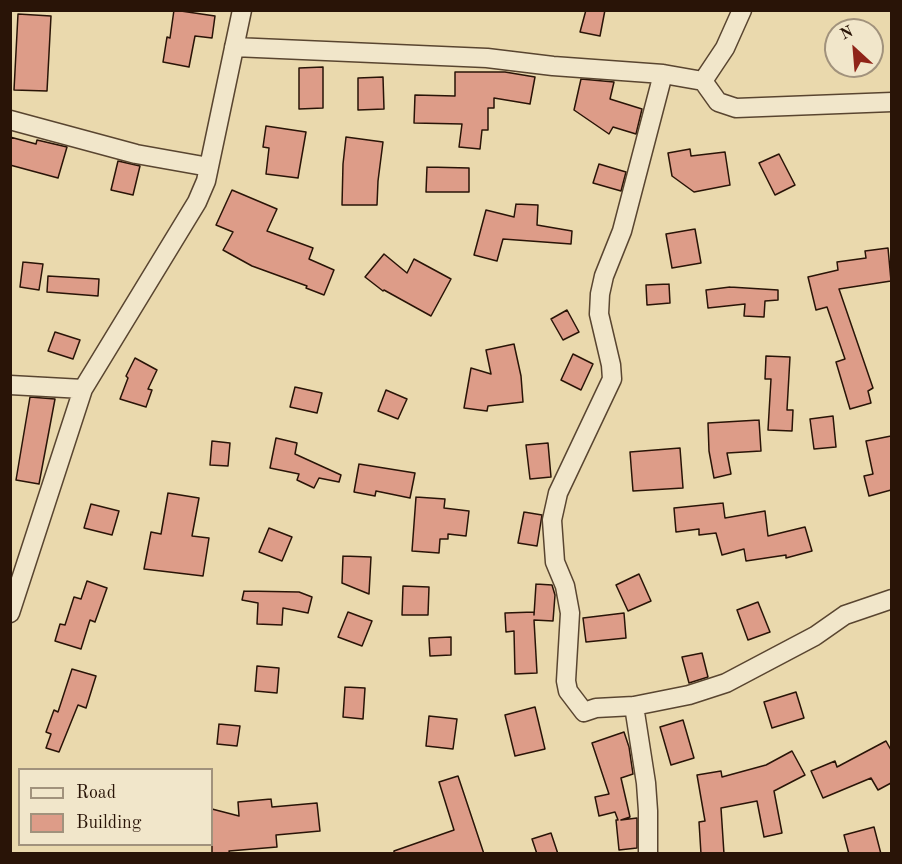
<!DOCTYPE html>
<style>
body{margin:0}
#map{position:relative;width:902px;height:864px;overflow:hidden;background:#ead9ad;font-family:"Old Standard TT",serif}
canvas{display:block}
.frame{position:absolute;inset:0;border:12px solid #291407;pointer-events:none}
.legend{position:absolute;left:18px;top:768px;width:195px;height:78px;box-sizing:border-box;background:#f1e6ca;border:2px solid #a1927c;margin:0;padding:8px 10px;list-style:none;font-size:18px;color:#291407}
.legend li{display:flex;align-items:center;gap:12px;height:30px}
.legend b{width:30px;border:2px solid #a1927c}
.north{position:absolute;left:824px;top:18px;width:60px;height:60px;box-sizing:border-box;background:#f1e6ca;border:2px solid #a1927c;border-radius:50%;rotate:334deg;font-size:16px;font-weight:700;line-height:24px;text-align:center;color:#291407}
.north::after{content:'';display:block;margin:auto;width:21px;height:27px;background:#8f2418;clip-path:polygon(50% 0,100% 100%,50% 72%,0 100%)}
</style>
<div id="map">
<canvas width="902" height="864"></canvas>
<div class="frame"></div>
<ul class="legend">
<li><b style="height:8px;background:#f1e6ca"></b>Road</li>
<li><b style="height:16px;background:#dd9c88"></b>Building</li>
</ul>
<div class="north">N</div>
</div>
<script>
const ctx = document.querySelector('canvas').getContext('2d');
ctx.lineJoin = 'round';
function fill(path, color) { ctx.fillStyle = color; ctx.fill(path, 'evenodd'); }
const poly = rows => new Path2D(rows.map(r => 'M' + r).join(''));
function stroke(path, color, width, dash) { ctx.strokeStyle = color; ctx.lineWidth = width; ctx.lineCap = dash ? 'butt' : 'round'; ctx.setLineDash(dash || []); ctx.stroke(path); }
const building = poly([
 [174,10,215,16,212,38,195,36,189,67,163,62,167,37,170,38,174,10],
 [586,10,605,10,600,36,580,32,586,10],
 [18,14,51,16,47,91,14,90,18,14],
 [323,67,323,108,299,109,299,68,323,67],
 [455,72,505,72,535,77,530,104,494,98,494,108,488,108,488,130,482,130,480,149,459,147,462,124,414,123,415,95,455,96,455,72],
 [383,77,384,109,358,110,358,78,383,77],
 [581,79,614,82,610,99,642,109,636,134,613,127,609,134,574,110,581,79],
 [266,126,306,132,298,178,266,174,269,148,263,147,266,126],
 [10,137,36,144,37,140,67,147,58,178,10,165,10,137],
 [346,137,383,142,378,181,377,205,342,205,343,164,346,137],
 [690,149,691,156,725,152,730,185,694,192,672,176,668,153,690,149],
 [779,154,795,185,775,195,759,163,779,154],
 [118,161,140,166,133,195,111,190,118,161],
 [599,164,626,172,621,191,593,183,599,164],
 [427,167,469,168,469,192,426,192,427,167],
 [232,190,277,209,267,231,313,248,309,259,334,270,324,295,306,288,307,286,252,266,223,250,233,232,216,225,232,190],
 [516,204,538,205,537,225,572,231,571,244,503,239,497,261,474,255,486,210,514,217,516,204],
 [695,229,701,263,672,268,666,234,695,229],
 [888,248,891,281,839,289,873,388,868,391,871,403,850,409,836,362,845,359,827,307,816,310,808,277,838,270,837,262,866,258,865,251,888,248],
 [384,254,407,273,414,259,451,279,431,316,384,290,383,291,365,277,384,254],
 [23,262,43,264,39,290,20,287,23,262],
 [48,276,99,279,98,296,47,292,48,276],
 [669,284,670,303,647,305,646,285,669,284],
 [730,287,778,290,778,300,765,301,764,317,744,316,745,304,708,308,706,290,730,287],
 [567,310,579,332,563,340,551,319,567,310],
 [55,332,80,340,73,359,48,351,55,332],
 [514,344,521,376,523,402,488,406,487,411,464,408,471,368,491,374,486,350,514,344],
 [573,354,593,364,581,390,561,380,573,354],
 [766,356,790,357,787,410,793,410,792,431,768,430,771,379,765,379,766,356],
 [135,358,157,370,148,389,152,390,146,407,120,399,128,378,126,376,135,358],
 [295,387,322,393,317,413,290,407,295,387],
 [386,390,407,399,398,419,378,411,386,390],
 [30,397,55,399,39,484,16,480,30,397],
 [833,416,836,447,814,449,810,419,833,416],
 [759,420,761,451,727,453,731,474,714,478,709,451,708,423,759,420],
 [891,436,891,490,869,496,864,476,873,474,866,441,891,436],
 [276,438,297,443,295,454,341,475,339,482,319,478,314,488,297,480,299,474,270,468,276,438],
 [212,441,230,443,228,466,210,465,212,441],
 [548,443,551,477,530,479,526,445,548,443],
 [680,448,683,488,633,491,630,452,680,448],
 [359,464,415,473,410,498,376,491,375,496,354,492,359,464],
 [168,493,199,498,192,536,209,538,203,576,144,569,151,532,161,534,168,493],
 [416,497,445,499,444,508,469,511,466,536,448,534,448,539,440,539,439,553,412,551,416,497],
 [723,503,725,518,765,511,768,536,805,527,812,551,786,558,786,555,746,561,744,549,722,555,716,533,699,535,699,529,676,532,674,508,723,503],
 [91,504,119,511,112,535,84,528,91,504],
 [524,512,542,515,537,546,518,543,524,512],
 [269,528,292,537,282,561,259,552,269,528],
 [343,556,371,557,369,594,342,583,343,556],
 [639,574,651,601,628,611,616,585,639,574],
 [87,581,107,588,95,622,90,620,81,649,55,641,60,624,65,625,74,597,81,599,87,581],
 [536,584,552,585,555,595,553,621,534,620,537,673,515,674,514,631,506,632,505,613,534,612,534,615,536,584],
 [403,586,429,587,428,615,402,615,403,586],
 [244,591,299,592,312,597,308,613,283,608,282,625,257,624,258,603,242,600,244,591],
 [758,602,770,632,748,640,737,610,758,602],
 [348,612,372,621,362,646,338,637,348,612],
 [624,613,626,638,586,642,583,618,624,613],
 [451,637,451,655,430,656,429,638,451,637],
 [702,653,708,677,689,683,682,657,702,653],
 [257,666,279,668,277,693,255,691,257,666],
 [72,669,96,676,86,708,78,705,59,752,46,748,51,734,46,732,54,710,58,712,72,669],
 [345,687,365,688,363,719,343,717,345,687],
 [796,692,804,718,772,728,764,702,796,692],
 [535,707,545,749,515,756,505,715,535,707],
 [429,716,457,719,453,749,426,746,429,716],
 [683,720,694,758,671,765,660,727,683,720],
 [219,724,240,726,237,746,217,744,219,724],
 [624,732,629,747,633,774,621,778,630,817,621,820,637,818,637,848,619,850,616,820,618,820,615,812,599,816,595,797,609,794,592,743,624,732],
 [886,741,891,750,891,783,878,790,871,778,823,798,811,771,835,761,837,767,886,741],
 [792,751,805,775,774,791,782,833,764,837,757,801,721,808,724,854,701,854,699,822,705,821,697,775,721,771,722,777,766,765,792,751],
 [458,776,484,854,394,854,394,851,454,830,439,782,458,776],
 [271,799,272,807,317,803,320,831,276,835,277,847,229,851,230,854,212,854,212,809,239,816,238,802,271,799],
 [874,827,881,854,849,854,844,835,874,827],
 [551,833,558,854,537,854,532,839,551,833]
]);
fill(building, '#dd9c88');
stroke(building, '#291407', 1.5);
const street = poly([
 [234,47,487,58,553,66,663,74,703,81,718,102,736,108,892,102],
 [663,74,622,231,604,276,600,294,599,314,611,365,612,379,558,493,552,520,555,562,565,586,570,613,566,681,568,691,584,712,596,708,634,706,689,695,726,683,815,636,845,615,892,599],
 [703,81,725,48,742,10],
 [10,120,136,154,209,167],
 [10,385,83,389],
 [10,613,83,389,197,202,206,181,242,10],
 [634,706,646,783,648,811,648,854]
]);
stroke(street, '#594530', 21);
stroke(street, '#f1e6ca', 18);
</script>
